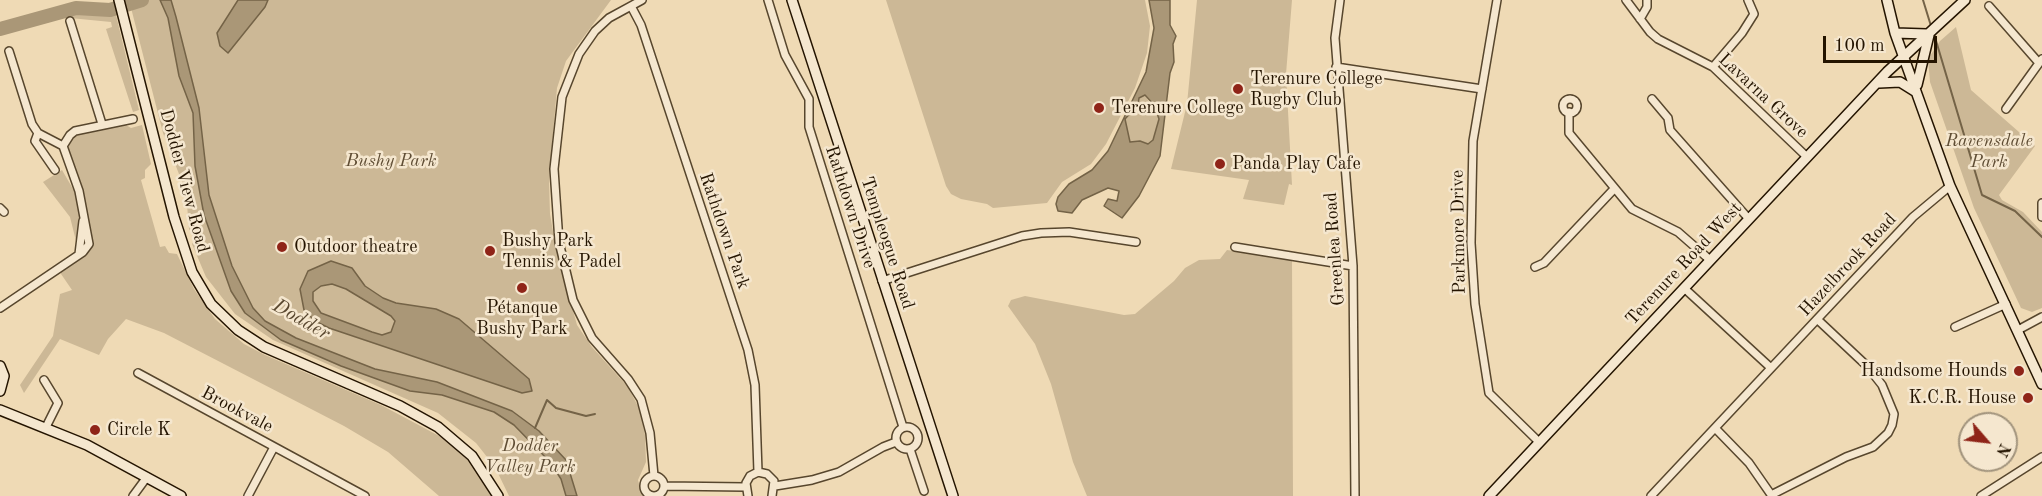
<!DOCTYPE html>
<meta charset="utf-8">
<style>
body{margin:0}
#map{position:relative;width:2042px;height:496px;overflow:hidden;background:#efdab5;font-family:"Old Standard TT",serif}
canvas{display:block}
.north{position:absolute;left:1958px;top:412px;width:60px;height:60px;box-sizing:border-box;background:#f5e7cf;border:2px solid #a1937c;border-radius:50%;rotate:118deg;font-size:16px;font-weight:700;line-height:24px;text-align:center;color:#241400}
.north::after{content:'';display:block;margin:auto;width:21px;height:27px;background:#8f2418;clip-path:polygon(50% 0,100% 100%,50% 72%,0 100%)}
.scale{position:absolute;left:1823px;top:36px;width:114px;height:27px;box-sizing:border-box;border:3px solid #241400;border-top:0;padding-left:8px;font-size:18px;line-height:21px;white-space:nowrap;color:#241400;-webkit-text-stroke:4px #f5e7cf;paint-order:stroke}
</style>
<div id="map">
<canvas width="2042" height="496"></canvas>
<div class="north">N</div>
<div class="scale">100 m</div>
</div>
<script>
const ctx = document.querySelector('canvas').getContext('2d');
ctx.lineJoin = 'round';
function fill(path, color) { ctx.fillStyle = color; ctx.fill(path, 'evenodd'); }
const poly = rows => new Path2D(rows.map(r => 'M' + r).join(''));
function stroke(path, color, width, dash) { ctx.strokeStyle = color; ctx.lineWidth = width; ctx.lineCap = dash ? 'butt' : 'round'; ctx.setLineDash(dash || []); ctx.stroke(path); }
function label(font, color, halo, rows, align = 'center') {
  ctx.font = font + ' "Old Standard TT",serif'; ctx.lineWidth = 5; ctx.setLineDash([]); ctx.textBaseline = 'middle'; ctx.strokeStyle = halo; ctx.fillStyle = color; for (const [text, x, y, turn = 0] of rows) {
    ctx.save(); ctx.translate(x, y); ctx.rotate((+turn || 0) * Math.PI / 180); ctx.textAlign = isNaN(turn) ? turn : align; if (halo) ctx.strokeText(text, 0, 0); ctx.fillText(text, 0, 0); ctx.restore();
  }
}
fill(poly([
 [129,0,611,0,566,61,557,88,549,180,550,214,556,249,577,325,592,347,628,387,640,410,645,435,646,462,638,480,642,496,509,496,495,467,476,443,438,413,273,340,235,314,206,277,192,244,195,240,189,229,186,192,163,133],
 [886,0,1145,0,1150,26,1147,53,1135,88,1106,144,1091,164,1062,182,1047,203,993,208,987,204,961,199,951,194,946,186],
 [1197,0,1292,0,1286,74,1292,185,1289,184,1284,205,1243,199,1249,180,1171,169,1187,104],
 [76,10,103,13,115,11,139,110,133,112,106,29,112,27,111,22,70,18],
 [1956,27,1971,90,2035,146,1999,195,2002,200,2023,212,2042,232,2042,308,2032,312,2021,308,1974,208,1930,82,1928,59,1940,41],
 [1145,95,1159,119,1153,140,1149,144,1140,141,1130,142,1124,119,1138,105,1139,98],
 [126,125,131,128,142,125,151,164,145,170,145,178,141,180,160,247,165,246,169,253,177,254,194,289,215,319,244,344,265,355,381,405,443,438,466,458,491,496,439,496,388,452,344,426,164,333,126,319,108,339,99,355,60,339,24,393,20,385,53,336,60,294,72,290,59,271,80,257,70,217,43,182,62,170,76,194,80,215,91,246,92,235,67,153,68,145,76,134],
 [1227,250,1292,260,1293,496,1087,496,1073,462,1051,384,1035,344,1008,306,1011,300,1025,296,1124,315,1135,314,1174,281,1185,268,1199,260,1220,259]
]), '#ccb896');
const water = poly([
 [160,0,171,0,176,17,199,108,209,195,232,266,253,308,265,321,296,338,375,369,437,382,512,411,539,431,566,460,577,496,566,496,561,479,550,462,514,425,494,412,442,395,410,391,341,366,281,340,245,313,231,291,204,215,195,166,193,113,179,76,168,18,160,0],
 [238,0,268,0,265,7,228,53,220,46,217,33,238,0],
 [1149,0,1170,0,1170,25,1176,36,1173,44,1174,62,1170,73,1160,156,1139,196,1122,218,1104,206,1108,199,1117,201,1119,191,1108,188,1082,200,1072,213,1058,211,1056,204,1058,197,1069,184,1092,170,1108,151,1146,72,1154,28,1149,0],
 [1145,95,1154,105,1159,119,1153,140,1148,144,1140,141,1130,142,1125,119,1138,105,1139,98,1145,95],
 [331,261,352,268,365,286,383,298,396,303,436,309,459,319,529,379,532,391,522,393,329,328,315,321,304,310,300,289,308,271,331,261],
 [332,284,346,289,391,316,395,321,391,332,382,335,372,332,321,313,313,301,313,292,321,286,332,284]
]);
fill(water, '#aa9777');
stroke(water, '#746347', 1.5);
stroke(poly([
 [1923,0,1931,26],
 [1934,34,1982,195,2015,211,2042,237],
 [535,428,547,400,556,408,586,416,595,414]
]), '#746347', 2);
stroke(poly([
 [0,29,76,8,110,10,142,0]
]), '#aa9777', 14);
const street = poly([
 [642,0,609,18,595,31,579,54,562,97,554,169,559,242,573,300,592,338,628,379,641,399,650,433,654,476],
 [768,0,785,55,809,99,809,127,903,427],
 [1340,0,1335,38,1353,266,1355,496],
 [1497,0,1473,141,1471,243,1475,304,1489,393,1539,442],
 [1626,0,1650,32,1658,39,1713,67,1807,157],
 [631,6,641,25,748,350,755,385,758,472],
 [1989,6,2039,63],
 [1640,19,1647,7,1647,0],
 [70,21,102,124],
 [9,51,32,124,38,133,35,141,55,170],
 [1336,67,1482,89],
 [1713,67,1742,33,1754,14,1748,0],
 [1652,99,1668,118,1670,130,1748,218],
 '1563 106a7 7 0 1 1 14 0a7 7 0 1 1-14 0Z',
 [2006,109,2042,59],
 [1569,112,1569,133,1632,209,1678,232,1710,260],
 [38,133,63,146],
 [2042,203,2042,217],
 [0,208,4,212],
 [1235,247,1353,266],
 [79,254,83,221],
 [1535,267,1544,263,1614,189],
 [882,281,1022,236,1041,233,1069,232,1136,242],
 [1684,288,1771,368],
 [0,308,83,252,89,244,79,191,63,146,70,135,75,131,133,119],
 [1955,327,2006,304],
 [2018,330,2042,317],
 [138,373,365,496],
 [44,380,58,403,46,427],
 '896 438a11 11 0 1 1 22 0a11 11 0 1 1-22 0Z',
 [1715,428,1749,463,1772,496],
 [910,449,924,491],
 '644 486a10 10 0 1 1 20 0a10 10 0 1 1-20 0Z',
 [664,486,745,487],
 [775,486,812,480,839,472,883,447,896,442],
 [1771,495,1846,457,1873,447,1888,433,1892,425,1894,414,1882,385,1867,366,1818,320],
 [133,496,147,477],
 [248,496,274,447],
 [748,496,746,483,750,476,758,472,767,474,774,481,772,496],
 [1651,496,1913,217,1950,186],
 [1981,496,2042,457]
]);
const secondary = poly([
 [119,0,174,217,192,272,211,304,238,330,264,347,400,406,438,427,472,456,498,496],
 [792,0,953,496],
 [1887,0,1895,33,1950,186,2042,384],
 [1895,33,1927,34],
 [1879,83,1900,82,1916,92],
 [1917,85,1929,35],
 [0,366,4,376,0,391],
 [0,410,87,445,181,496],
 [1489,496,1887,72,1965,0]
]);
stroke(street, '#57462d', 10);
stroke(secondary, '#241400', 12);
stroke(street, '#f5e7cf', 7);
stroke(secondary, '#f5e7cf', 9);
for (const [x, y, r, color] of [
 [1238,89,6,"#8f2418"],
 [1099,108,6,"#8f2418"],
 [1220,164,6,"#8f2418"],
 [282,247,6,"#8f2418"],
 [490,251,6,"#8f2418"],
 [522,288,6,"#8f2418"],
 [2019,371,6,"#8f2418"],
 [2028,398,6,"#8f2418"],
 [95,430,6,"#8f2418"]
]) { const dot = new Path2D(); dot.arc(x, y, r, 0, 2 * Math.PI); ctx.fillStyle = color; ctx.fill(dot); stroke(dot, '#f5e7cf', 2); }
label('18px', '#241400', '#f5e7cf', [
 ["Terenure College",1250,79],
 ["Rugby Club",1250,100],
 ["Terenure College",1111,108],
 ["Panda Play Cafe",1232,164],
 ["Bushy Park",502,241],
 ["Tennis & Padel",502,262],
 ["Outdoor theatre",294,247],
 ["Pétanque",522,308,"center"],
 ["Bushy Park",522,329,"center"],
 ["Handsome Hounds",2007,371,"right"],
 ["K.C.R. House",2016,398,"right"],
 ["Circle K",107,430]
], 'left');
label('18px', '#241400', '#f5e7cf', [
 ["Lavarna Grove",1763,96,43],
 ["Dodder View Road",184,181,75],
 ["Rathdown Drive",850,207,72],
 ["Rathdown Park",724,231,71],
 ["Parkmore Drive",1459,232,-91],
 ["Templeogue Road",887,243,72],
 ["Greenlea Road",1335,249,-94],
 ["Terenure Road West",1684,264,-47],
 ["Hazelbrook Road",1848,265,-47],
 ["Brookvale",237,410,28]
]);
label('italic 18px', '#5f4d34', '#f5e7cf', [
 ["Ravensdale",1989,141],
 ["Park",1989,162],
 ["Bushy Park",391,161],
 ["Dodder",530,446],
 ["Valley Park",530,467]
]);
label('italic 20px', '#5a4830', '#f5e7cf', [
 ["Dodder",301,320,30]
]);
</script>
